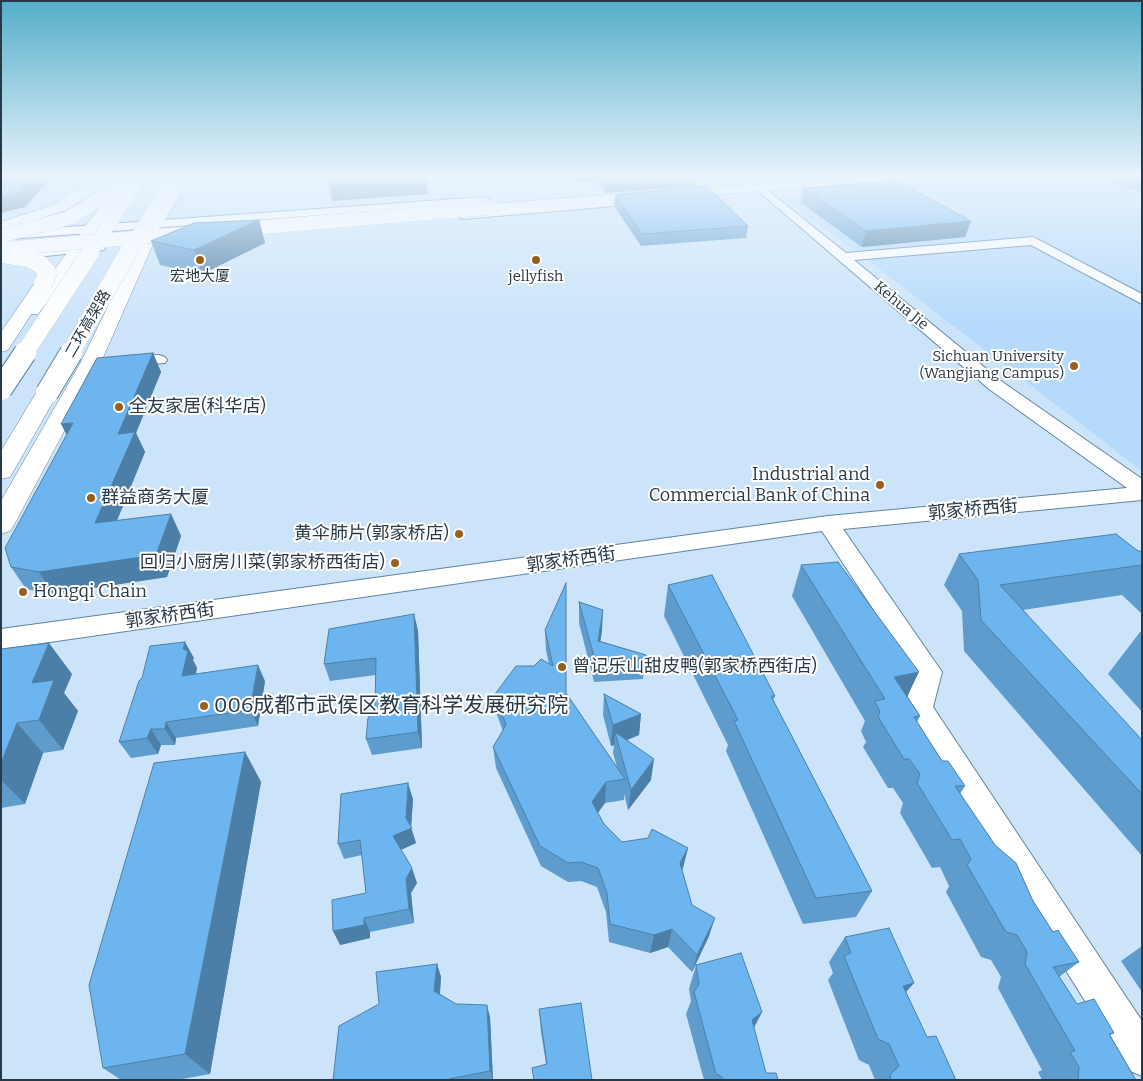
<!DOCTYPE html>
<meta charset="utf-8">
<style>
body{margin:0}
#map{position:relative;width:1143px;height:1081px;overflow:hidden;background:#cce4fa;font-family:Bitter,serif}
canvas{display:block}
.frame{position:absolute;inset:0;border:2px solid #283947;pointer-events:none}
</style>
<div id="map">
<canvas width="1143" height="1081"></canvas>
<div class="frame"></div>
</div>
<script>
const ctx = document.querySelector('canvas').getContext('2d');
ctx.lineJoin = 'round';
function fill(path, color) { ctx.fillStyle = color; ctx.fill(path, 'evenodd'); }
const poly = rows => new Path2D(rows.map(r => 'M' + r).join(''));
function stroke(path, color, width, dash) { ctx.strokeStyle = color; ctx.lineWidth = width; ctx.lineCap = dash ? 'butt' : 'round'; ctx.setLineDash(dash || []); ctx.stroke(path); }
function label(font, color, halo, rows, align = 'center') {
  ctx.font = font + ' Bitter,"Noto Sans SC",serif'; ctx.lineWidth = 4; ctx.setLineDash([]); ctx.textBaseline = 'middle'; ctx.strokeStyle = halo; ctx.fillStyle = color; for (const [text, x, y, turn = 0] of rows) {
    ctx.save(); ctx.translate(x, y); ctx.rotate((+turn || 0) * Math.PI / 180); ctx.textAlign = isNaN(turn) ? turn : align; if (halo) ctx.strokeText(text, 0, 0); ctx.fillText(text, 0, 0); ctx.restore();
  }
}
fill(poly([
 [1032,175,1142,175,1142,471,869,261,781,197]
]), '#b5dafb');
const minor = poly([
 [740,175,752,175,759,182,754,185,750,184,740,175],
 [761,185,846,253,1033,237,1142,294,1142,304,1031,245,854,260,1001,381,1142,479,1142,500,843,529,942,672,933,707,1142,1021,1142,1076,1128,1070,908,717,904,709,915,673,822,531,1,649,1,629,828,516,1127,488,989,389,757,190,757,186,761,185],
 [484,197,490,200,488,202,10,239,4,235,10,231,484,197],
 [645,198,649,199,649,203,463,219,457,216,463,213,645,198],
 [100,243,104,244,106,247,104,250,7,260,1,257,2,253,7,252,100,243],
 [159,355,165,357,167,360,165,363,125,366,119,364,117,361,119,358,125,356,159,355]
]);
const major = poly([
 [126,175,139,175,98,229,84,253,38,314,26,314,23,310,26,306,71,248,86,225,126,175],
 [180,175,192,175,161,226,101,362,14,525,10,531,1,534,1,501,81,362,147,226,180,175],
 [865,175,922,175,916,179,490,212,483,208,490,204,865,175]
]);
const highway = poly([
 [94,175,107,175,92,194,66,210,1,231,1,222,56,204,82,188,94,175],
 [175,175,187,175,174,201,164,201,162,198,175,175],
 [43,279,49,280,51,284,8,350,1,352,1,332,37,280,43,279],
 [47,387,55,388,58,393,13,472,10,477,1,479,1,451,39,388,47,387]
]);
stroke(minor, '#5e84a5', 2);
stroke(major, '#5e84a5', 1);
stroke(highway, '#5e84a5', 1);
fill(minor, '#fff');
fill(major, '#fff');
fill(highway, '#fff');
const majorBridge = poly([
 [1,249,490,208]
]);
const highwayBridgeFar2 = poly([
 [1,236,69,218,134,177],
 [1,254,5,255],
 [89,255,141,175],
 [128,255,174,175]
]);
const highwayBridgeFar1 = poly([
 [1,254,28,258,40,264,48,273,43,284],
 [24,354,90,253],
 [70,354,128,253]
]);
const highwayBridge = poly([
 [1,389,25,353],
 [47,393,71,353]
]);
stroke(majorBridge, '#5e84a5', 14, []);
stroke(highwayBridgeFar2, '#5e84a5', 14, []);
stroke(highwayBridgeFar1, '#5e84a5', 18, []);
stroke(highwayBridge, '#5e84a5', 24, []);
stroke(majorBridge, '#fff', 14);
stroke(highwayBridgeFar2, '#fff', 14);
stroke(highwayBridgeFar1, '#fff', 18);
stroke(highwayBridge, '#fff', 22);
fill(poly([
 [571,175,696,175,695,186,605,193,597,182,577,183],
 [1096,175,1142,175,1142,193],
 [803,188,971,221,965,237,862,247,801,203],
 [615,195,748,226,746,238,641,246,614,206],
 [259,220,265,243,202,274,160,265,151,241],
 [153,353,161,372,136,433,145,452,117,521,171,514,181,536,167,577,53,594,26,589,11,567],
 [1138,551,1142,551,1142,614,1122,595,1023,610,1142,740,1142,856,964,651,962,611,944,585,959,554],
 [801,565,907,696,920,716,917,722,942,761,965,786,960,794,1033,901,1053,932,1079,962,1059,977,1077,1004,1114,1033,1110,1035,1136,1080,1042,1080,1038,1072,1042,1070,998,988,1001,977,991,960,981,957,946,892,949,886,940,867,932,868,900,813,903,803,893,788,888,788,863,747,866,742,861,731,865,721,792,596],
 [668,585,775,696,773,700,872,891,856,917,803,924,726,751,728,745,664,616],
 [579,602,602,631,600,641,646,655,643,679,594,682,579,623],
 [414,614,418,631,422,748,372,755,366,739,375,706,376,675,330,681,324,664],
 [545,630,566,694,617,767,613,753,614,745,611,746,603,715,604,694,641,714,639,735,626,740,651,780,628,810,624,794,624,800,605,803,598,813,604,824,622,842,688,848,682,870,692,905,709,936,692,972,668,947,650,953,609,942,606,912,597,887,581,881,568,882,541,866,496,768,493,747,503,731,497,715,495,694,534,666,549,664,546,651],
 [1140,632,1142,632,1142,712,1108,674],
 [1,649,72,674,64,693,78,711,63,750,43,753,25,804,1,808],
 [194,658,193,660,197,668,196,674,265,681,258,726,176,738,175,745,161,745,158,754,131,758,119,742],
 [245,752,261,782,210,1074,177,1080,121,1080,103,1068],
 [413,799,411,827,416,843,401,850,417,883,411,893,414,923,370,932,370,938,340,945,366,893,362,855,344,859,338,844],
 [845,937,914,983,906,992,927,1037,956,1080,875,1080,869,1065,859,1060,828,980,833,973,829,962],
 [1142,946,1142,992,1121,961],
 [437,964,441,977,440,994,456,1004,490,1017,493,1080,333,1080,379,1004],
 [696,965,762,1012,754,1028,766,1073,778,1080,704,1080,686,1014,691,1001,689,989],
 [539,1009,592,1080,546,1064,541,1032]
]), '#5e9cce');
fill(poly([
 [35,175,54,175,25,207,1,213,1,196],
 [404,175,426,175,428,194,332,201,328,180],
 [577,175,597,175,597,182,577,183],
 [655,175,696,175,695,186,605,193,606,179],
 [259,220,265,243,202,274,194,250],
 [971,221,965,237,862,247,866,231],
 [153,353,161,372,136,433,145,452,107,544,95,523,118,434],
 [73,423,72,445,61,424],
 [171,514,181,536,167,577,53,594,39,572],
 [603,610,602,631,597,662,598,641],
 [414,614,418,631,422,748,418,732],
 [185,642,194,658,193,660,197,668,191,693,182,676,183,649],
 [49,643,72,674,64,693,78,711,63,750,39,720,32,683],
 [258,665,265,681,258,726,250,710],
 [919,672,904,703,894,677],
 [641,714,639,735,618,744,615,732,614,745,611,746,613,725],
 [166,722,176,738,175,745,165,729],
 [17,723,43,753,25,804,1,780,1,763],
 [151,729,161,745,158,754,147,738],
 [245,752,261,782,210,1074,185,1054],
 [654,759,651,780,628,810,631,790],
 [606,782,605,803,591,822,592,802],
 [408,783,413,799,411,828,416,843,398,851,393,836,406,818],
 [688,848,683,868,676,882,680,863],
 [412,868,417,883,411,893,414,923,409,909,406,879],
 [364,918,370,932,370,938,340,945,333,931],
 [715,918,709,936,692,972,697,955],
 [672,929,668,947,650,953,654,935],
 [437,964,441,977,439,1003,434,991],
 [914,983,893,1006,903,986],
 [487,1005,490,1017,493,1080,490,1071],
 [762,1012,750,1034,752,1020]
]), '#4c7fa7');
const building = poly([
 [1,175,35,175,18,192,1,196,1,175],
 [329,175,404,175,328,180,329,175],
 [603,175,655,175,606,179,603,175],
 [897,181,971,221,866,231,803,188,897,181],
 [707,186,748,226,642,234,615,195,707,186],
 [259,220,194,250,151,241,194,223,259,220],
 [153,353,118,434,135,432,95,523,171,514,156,555,39,572,11,567,5,548,73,423,61,424,97,358,153,353],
 [1116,534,1138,551,1142,551,1142,565,1000,585,1142,740,1142,794,981,620,978,580,959,554,1116,534],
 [838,562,919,672,894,677,920,716,914,717,942,761,948,761,965,786,955,786,995,845,1016,863,1033,901,1053,932,1058,930,1079,962,1053,967,1077,1004,1094,999,1114,1033,1109,1034,1136,1080,1078,1080,1079,1067,1070,1052,1075,1051,1025,964,1027,952,1017,935,1006,932,967,865,971,859,960,839,952,840,917,783,920,774,909,759,904,759,878,717,880,712,875,701,885,699,801,565,838,562],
 [712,575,775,696,771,696,872,891,816,898,734,721,738,720,668,585,712,575],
 [566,583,566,693,625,779,606,782,592,802,604,824,622,842,648,838,652,829,688,848,680,863,692,905,715,918,697,955,672,929,654,935,610,924,607,893,598,868,581,862,568,863,540,846,493,747,506,725,495,694,516,666,534,666,541,659,553,666,545,630,566,583],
 [579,602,603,610,598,641,646,655,645,658,595,660,579,602],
 [414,614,418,732,366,739,368,718,375,706,376,658,324,664,329,629,414,614],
 [185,642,183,649,188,651,182,676,258,665,250,710,166,722,165,729,151,729,147,738,119,742,139,681,142,678,150,646,185,642],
 [49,643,32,683,54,680,39,720,17,723,1,763,1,649,49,643],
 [604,694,641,714,613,725,604,694],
 [615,732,654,759,631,790,615,732],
 [245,752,185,1054,103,1068,89,985,154,763,245,752],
 [408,783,406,818,412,828,393,836,412,868,406,879,409,909,364,918,364,925,333,931,332,900,366,893,360,840,338,844,341,794,408,783],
 [889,928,914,983,903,986,927,1037,936,1036,956,1080,891,1080,890,1075,899,1066,889,1044,878,1039,844,956,851,953,845,937,889,928],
 [741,953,762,1012,752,1020,766,1073,776,1073,778,1080,723,1080,722,1077,716,1074,694,992,699,984,696,965,741,953],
 [437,964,434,991,456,1004,487,1005,490,1071,449,1079,449,1080,333,1080,339,1026,379,1004,376,972,437,964],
 [581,1003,592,1080,534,1080,532,1068,547,1064,539,1009,581,1003]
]);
fill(building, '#6db5ef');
stroke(building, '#4c7fa7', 1);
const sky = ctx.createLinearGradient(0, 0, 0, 326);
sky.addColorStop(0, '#54aec8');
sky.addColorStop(0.54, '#e8f3fd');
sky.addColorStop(1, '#e8f3fd00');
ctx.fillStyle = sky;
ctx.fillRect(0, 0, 1143, 326);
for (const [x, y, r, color] of [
 [200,260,5,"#995f1d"],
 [536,260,5,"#995f1d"],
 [1074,366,5,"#995f1d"],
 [119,407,5,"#995f1d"],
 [880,485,5,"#995f1d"],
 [91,498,5,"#995f1d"],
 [459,534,5,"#995f1d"],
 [395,563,5,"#995f1d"],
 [23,592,5,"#995f1d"],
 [562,667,5,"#995f1d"],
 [204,706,5,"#995f1d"]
]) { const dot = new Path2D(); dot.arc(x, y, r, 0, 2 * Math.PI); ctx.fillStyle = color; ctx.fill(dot); stroke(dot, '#fff', 2); }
label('15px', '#283947', '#fff', [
 ["宏地大厦",200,277],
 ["jellyfish",536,277],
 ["Sichuan University",1064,357,"right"],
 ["(Wangjiang Campus)",1064,374,"right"]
]);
label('15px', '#283947', '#fff', [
 ["Kehua Jie",901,306,40],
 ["二环高架路",88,324,-60]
]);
label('18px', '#283947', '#fff', [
 ["全友家居(科华店)",129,407],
 ["Industrial and",870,475,"right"],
 ["Commercial Bank of China",870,496,"right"],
 ["群益商务大厦",101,498],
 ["黄伞肺片(郭家桥店)",449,534,"right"],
 ["回归小厨房川菜(郭家桥西街店)",385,563,"right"],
 ["Hongqi Chain",33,592],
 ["曾记乐山甜皮鸭(郭家桥西街店)",572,667]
], 'left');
label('18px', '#283947', '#fff', [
 ["郭家桥西街",973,510,-5],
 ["郭家桥西街",571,560,-8],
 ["郭家桥西街",170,616,-8]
]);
label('21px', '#283947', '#fff', [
 ["006成都市武侯区教育科学发展研究院",214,706]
], 'left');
</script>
